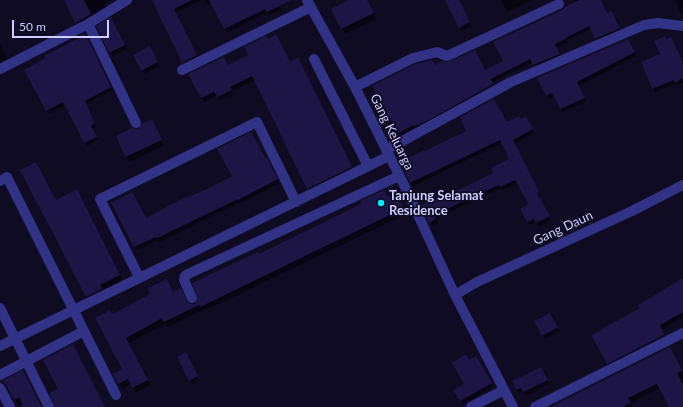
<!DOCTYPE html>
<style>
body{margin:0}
#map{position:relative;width:683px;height:407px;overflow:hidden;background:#0e0b22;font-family:Lato,sans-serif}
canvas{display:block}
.scale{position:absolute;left:12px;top:20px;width:97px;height:18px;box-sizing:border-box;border:2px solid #cfccff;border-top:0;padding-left:5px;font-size:12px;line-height:14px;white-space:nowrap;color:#cfccff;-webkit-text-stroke:3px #0e0b22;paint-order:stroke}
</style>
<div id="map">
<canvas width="683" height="407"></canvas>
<div class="scale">50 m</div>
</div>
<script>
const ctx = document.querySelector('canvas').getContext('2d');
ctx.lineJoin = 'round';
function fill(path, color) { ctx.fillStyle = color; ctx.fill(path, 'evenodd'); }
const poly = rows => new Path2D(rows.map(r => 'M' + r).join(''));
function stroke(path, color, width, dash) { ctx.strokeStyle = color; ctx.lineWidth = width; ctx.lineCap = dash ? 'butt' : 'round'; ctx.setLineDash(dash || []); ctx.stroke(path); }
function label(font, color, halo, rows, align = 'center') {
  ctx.font = font + ' Lato,sans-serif'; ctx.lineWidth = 3.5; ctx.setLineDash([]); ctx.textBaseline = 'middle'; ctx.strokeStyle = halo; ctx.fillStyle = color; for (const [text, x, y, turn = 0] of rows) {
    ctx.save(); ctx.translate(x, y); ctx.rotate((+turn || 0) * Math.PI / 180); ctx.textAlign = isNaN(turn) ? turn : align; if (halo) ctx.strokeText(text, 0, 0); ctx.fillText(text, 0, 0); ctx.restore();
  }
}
fill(poly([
 [65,0,112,0,104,4,108,11,79,28],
 [153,0,201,0,175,13,199,59,185,66],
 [204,0,276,0,281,10,270,15,268,12,227,33,212,2,207,5],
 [350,0,367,0,376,19,345,34,332,9],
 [453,0,458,0,471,26,462,31,460,27],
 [501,0,532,0,507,12],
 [575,0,600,0,607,15,611,13,621,32,598,42,591,29,567,40,568,42,556,48,561,58,536,68,533,62,492,82,494,88,401,135,373,86,435,66,484,71,504,62,562,11,576,2],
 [676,0,683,0,683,13,681,14,679,10],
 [113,22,127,49,112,56,98,27],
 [87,37,112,90,86,104,96,127,92,129,98,140,87,146,66,105,49,114,25,70],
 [627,40,636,56,579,86,586,102,563,112,555,96,549,99,538,79],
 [0,44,9,62,0,66],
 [149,48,159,66,144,74,134,56],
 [681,58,682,58,683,60,683,83,678,85,676,83,655,92,653,88],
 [289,63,300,63,353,171,311,192,255,80,232,91,233,94,220,101,217,95,204,102,190,75,228,66],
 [526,118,534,133,514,144,540,197,539,197,551,220,539,227,536,222,530,225,521,209,530,205,518,183,503,190,502,188,476,199,436,219,438,223,432,226,422,207,454,194,494,174,510,160,502,143,413,186,411,182,425,153,506,124,521,121],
 [155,126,164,146,129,162,117,137],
 [266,160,269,163,279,183,241,203,240,202,160,242,158,240,137,250,134,246,145,219],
 [80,196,123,281,90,302,87,296,55,201],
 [388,198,399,199,406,214,204,311,203,310,168,327,166,323,128,344,150,385,136,393,131,384,122,389,114,374,123,369,113,315,173,293,188,304,194,305,259,255],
 [683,280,683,317,661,330,666,339,610,367,592,335,641,309],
 [549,314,559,331,545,339,535,322],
 [672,352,683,374,683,407,670,407,660,388,630,403,632,407,551,407],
 [185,354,199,380,192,384,178,357],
 [476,357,493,387,463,404,455,390,465,384,469,361],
 [543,372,549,384,526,396,523,391,519,393,517,389],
 [3,381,41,407,17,407,17,404]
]), '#0007');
fill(poly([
 [64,0,84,0,91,14,75,23],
 [152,0,192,0,174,9,197,55,182,63],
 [209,0,291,0,267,12,265,9,224,29],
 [348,0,367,0,374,13,341,29,331,9],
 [445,0,459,0,470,22,459,28],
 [579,0,601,0,607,13,611,11,620,28,595,39,589,26,567,37,567,38,555,44,560,54,533,65,530,59,491,79,493,84,427,121,415,126,415,125,410,127,398,133,372,86,415,64,432,60,435,65,443,61,447,62,475,50,485,70,503,61,493,42,562,10,565,7],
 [111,17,125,45,109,53,96,26],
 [85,33,111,87,85,101,95,123,91,126,97,137,84,143,63,102,46,111,24,70,45,58,44,56,79,38,79,36],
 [276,34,290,62,298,57,352,167,307,189,252,76,230,87,232,90,217,97,214,92,201,98,188,74,224,57,228,65,248,55,244,47,266,36,268,39],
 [665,36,666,39,671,37,683,62,683,78,675,83,674,80,652,89,641,62,660,54,654,41],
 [628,39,635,52,577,82,585,98,560,109,552,93,546,96,537,78],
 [150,46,158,62,141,71,133,55],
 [494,99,507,122,519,116,521,119,526,116,533,129,513,140,539,192,537,193,550,216,536,223,533,219,527,222,520,209,528,204,515,180,500,187,499,185,474,196,435,215,436,219,429,223,421,206,453,190,454,192,493,173,491,168,509,159,500,140,410,183,400,162,424,150,425,151,466,131,460,117],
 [152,119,162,140,125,157,116,136,132,128,138,129,142,124],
 [251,132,266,159,267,158,278,179,238,200,238,199,157,238,156,237,134,247,111,203,132,192,146,218,173,203,207,189,232,176,217,149],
 [36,162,56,200,77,189,120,275,100,285,102,289,86,297,20,170],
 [384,190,388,197,396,193,404,208,200,307,199,305,164,322,162,318,126,338,148,380,132,388,128,379,118,384,113,374,122,369,95,318,110,310,113,314,150,294,148,288,167,279,173,292,181,288,188,303,191,304,195,304,198,298,192,283,258,252,259,254,361,204,360,201],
 [683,278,683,312,660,325,664,335,607,364,591,335,640,308,638,305],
 [550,313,558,327,542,336,534,321],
 [73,344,105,407,55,407,49,393,58,389,43,360],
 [670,347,682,371,677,373,683,384,683,407,669,407,657,384,628,398,631,403,623,407,550,407],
 [186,352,198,376,189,381,177,357],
 [466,354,469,360,476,356,492,383,460,401,453,390,464,384,452,363],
 [541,367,548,380,523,392,521,388,516,390,512,381],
 [23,370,37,398,42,407,18,407,23,405,19,397,14,400,6,385,2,381]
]), '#1c1545');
stroke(poly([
 [307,0,355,87,407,191,455,295,513,407],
 [88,24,136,123],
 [314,59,368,166],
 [0,69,88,24,127,0],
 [182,70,311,7],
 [355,87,413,58,437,52,447,56,559,4],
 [386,150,511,82,644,25,658,23,683,26],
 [0,181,7,177,116,395],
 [139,277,100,199,257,122,296,202],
 [455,295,477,282,632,211,683,185],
 [192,298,184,280,185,276,188,274,399,176],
 [0,308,49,407],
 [0,346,389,156],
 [0,375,84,331],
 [0,388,10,407],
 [471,407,504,390],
 [535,407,683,333]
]), '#313286', 10);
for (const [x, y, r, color] of [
 [381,203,4,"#00ebf7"]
]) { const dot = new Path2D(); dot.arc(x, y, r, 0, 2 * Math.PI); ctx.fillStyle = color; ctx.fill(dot); stroke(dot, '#0e0b22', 1.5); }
label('13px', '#cfccff', '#0e0b22', [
 ["Gang Keluarga",392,132,64],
 ["Gang Daun",563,228,-25]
]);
label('bold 13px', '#cfccff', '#0e0b22', [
 ["Tanjung Selamat",389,196],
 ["Residence",389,211]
], 'left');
</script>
